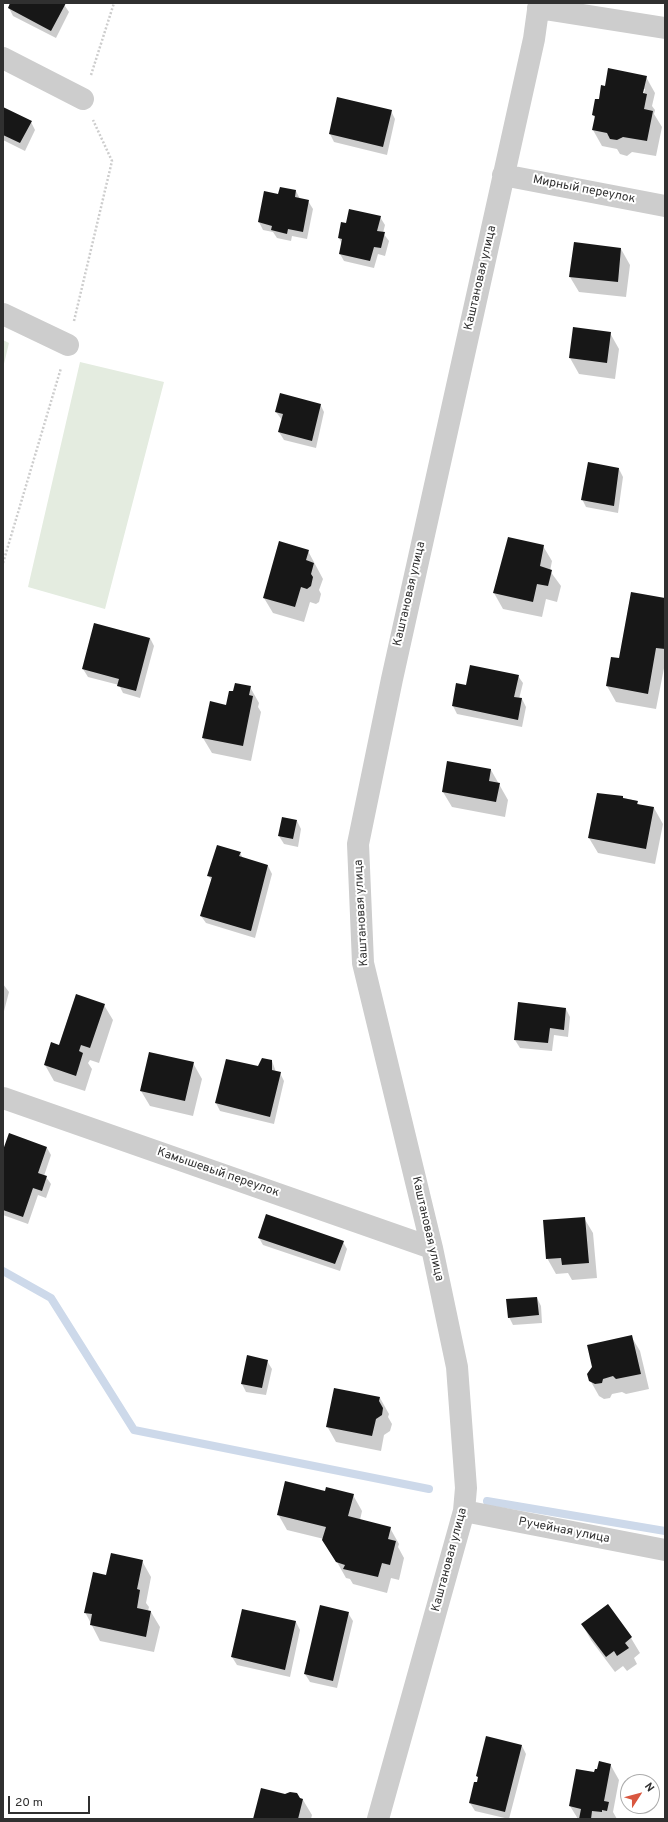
<!DOCTYPE html>
<meta charset="utf-8">
<style>
body{margin:0}
#map{position:relative;width:668px;height:1822px;overflow:hidden;background:#fff;font-family:Overpass,sans-serif}
canvas{display:block}
.frame{position:absolute;inset:0;border:4px solid #303030;pointer-events:none}
.north{position:absolute;left:620px;top:1774px;width:40px;height:40px;box-sizing:border-box;background:#fff;border:1px solid #acacac;border-radius:50%;rotate:54deg;font-size:11px;font-weight:700;line-height:16px;text-align:center;color:#303030}
.north::after{content:'';display:block;margin:auto;width:14px;height:18px;background:#d95740;clip-path:polygon(50% 0,100% 100%,50% 72%,0 100%)}
.scale{position:absolute;left:8px;top:1796px;width:82px;height:18px;box-sizing:border-box;border:2px solid #303030;border-top:0;padding-left:5px;font-size:12px;line-height:14px;white-space:nowrap;color:#303030;-webkit-text-stroke:3px #fff;paint-order:stroke}
</style>
<div id="map">
<canvas width="668" height="1822"></canvas>
<div class="frame"></div>
<div class="north">N</div>
<div class="scale">20 m</div>
</div>
<script>
const ctx = document.querySelector('canvas').getContext('2d');
ctx.lineJoin = 'round';
function fill(path, color) { ctx.fillStyle = color; ctx.fill(path, 'evenodd'); }
const poly = rows => new Path2D(rows.map(r => 'M' + r).join(''));
function stroke(path, color, width, dash) { ctx.strokeStyle = color; ctx.lineWidth = width; ctx.lineCap = dash ? 'butt' : 'round'; ctx.setLineDash(dash || []); ctx.stroke(path); }
function label(font, color, halo, rows, align = 'center') {
  ctx.font = font + ' Overpass,sans-serif'; ctx.lineWidth = 4; ctx.setLineDash([]); ctx.textBaseline = 'middle'; ctx.strokeStyle = halo; ctx.fillStyle = color; for (const [text, x, y, turn = 0] of rows) {
    ctx.save(); ctx.translate(x, y); ctx.rotate((+turn || 0) * Math.PI / 180); ctx.textAlign = isNaN(turn) ? turn : align; if (halo) ctx.strokeText(text, 0, 0); ctx.fillText(text, 0, 0); ctx.restore();
  }
}
fill(poly([
 [3,340,9,343,3,368],
 [80,362,164,382,105,609,28,587]
]), '#e4ece0');
fill(poly([
 [11,3,63,3,69,12,56,38,13,16,9,8],
 [646,77,655,93,652,106,655,110,654,114,662,127,656,156,632,152,627,156,620,154,617,149,602,146,593,130,596,119,593,115,605,87],
 [643,89,645,89,643,98,641,98],
 [338,99,391,111,395,119,387,155,334,142,330,134],
 [3,108,31,122,35,130,25,151,3,140],
 [296,191,300,199,308,201,313,209,307,239,292,236,291,241,277,238,273,232,263,230,259,222,265,192,279,195],
 [380,217,385,225,383,233,389,241,385,256,378,254,374,268,344,261,340,254,342,244,339,238,342,223,346,225],
 [621,249,630,265,626,297,579,292,570,277],
 [610,333,619,349,615,379,579,374,570,358],
 [320,404,324,412,316,448,284,440,279,432,282,420,276,412],
 [619,469,623,477,618,513,586,507,582,499],
 [543,546,552,561,550,571,561,586,557,602,546,599,542,617,503,609,494,593],
 [308,551,323,579,319,590,321,594,319,602,316,604,310,602,304,622,273,613,264,598],
 [632,593,665,599,665,663,656,709,616,702,607,686,620,659],
 [150,638,154,646,140,698,123,693,119,685,88,677,83,669],
 [518,676,523,683,519,699,522,699,526,707,522,727,457,714,453,706,467,686],
 [250,687,259,703,258,707,261,712,251,761,212,753,203,738,227,706],
 [491,770,508,800,505,817,452,807,443,792],
 [615,796,637,801,639,805,654,808,663,824,655,864,598,853,589,838],
 [297,821,301,829,298,847,284,844,279,836],
 [240,853,243,858,268,866,272,874,255,938,206,923,201,916,212,881,208,875],
 [3,984,9,992,3,1015],
 [104,1005,113,1020,99,1063,90,1060,88,1063,92,1069,85,1091,54,1081,45,1065,60,1046],
 [566,1009,570,1017,568,1037,554,1035,552,1051,520,1048,515,1040],
 [226,1060,258,1067,272,1061,276,1072,280,1073,284,1081,274,1124,220,1111,216,1103],
 [193,1063,202,1079,193,1116,150,1106,141,1091],
 [47,1148,51,1155,44,1176,46,1177,51,1184,46,1198,38,1195,28,1224,3,1215,3,1153],
 [584,1218,593,1233,597,1278,572,1280,568,1273,556,1274,547,1258],
 [259,1238,343,1242,347,1249,340,1271,263,1245],
 [537,1298,541,1306,542,1323,513,1325,509,1317],
 [631,1336,640,1351,649,1389,626,1394,622,1392,612,1394,610,1398,604,1399,599,1396,590,1380],
 [267,1361,272,1369,266,1395,246,1392,242,1384],
 [380,1398,389,1414,388,1417,392,1424,390,1431,384,1435,381,1451,336,1442,327,1426],
 [325,1492,353,1495,362,1511,360,1520,390,1528,399,1544,398,1547,404,1558,399,1580,391,1578,387,1593,353,1584,350,1579,346,1578,324,1539,287,1530,278,1514],
 [142,1561,151,1577,146,1603,149,1607,148,1611,151,1612,160,1627,154,1652,100,1641,85,1612,107,1576],
 [607,1606,631,1638,640,1653,634,1658,637,1664,627,1671,623,1666,615,1672,591,1640,582,1624],
 [243,1610,296,1622,300,1630,290,1677,237,1665,232,1657],
 [348,1613,353,1621,337,1688,310,1682,305,1674],
 [522,1746,526,1754,509,1819,475,1811,470,1803,478,1783,479,1779,477,1776],
 [610,1764,619,1780,613,1812,617,1819,578,1819,570,1806,595,1774],
 [300,1799,303,1800,312,1815,311,1819,254,1819]
]), '#0003');
stroke(poly([
 [3,1271,51,1298,134,1430,429,1489],
 [487,1501,665,1531]
]), '#cdd9ea', 8);
fill(poly([
 [10,3,66,3,51,31,8,8],
 [608,68,647,76,643,93,647,94,644,109,653,111,647,141,623,137,617,140,610,139,607,133,592,130,595,116,592,115,595,99,599,99,601,85,605,86],
 [337,97,392,110,383,147,329,134],
 [3,107,32,121,20,143,3,135],
 [280,187,296,190,295,197,309,200,303,232,288,229,287,234,271,230,272,226,258,222,264,191,278,194],
 [349,209,381,216,377,231,385,232,381,248,374,247,370,261,339,254,342,239,338,238,341,222,346,223],
 [574,242,621,248,618,282,569,277],
 [573,327,611,332,607,363,569,358],
 [280,393,321,404,312,441,278,432,283,414,275,412],
 [588,462,619,468,614,506,581,500],
 [508,537,544,545,540,566,552,570,548,586,537,584,533,602,493,593],
 [279,541,309,550,306,560,314,563,311,574,313,577,311,586,307,589,301,587,295,607,263,598],
 [631,592,665,598,664,648,665,649,656,648,648,694,606,686,611,657,619,658],
 [94,623,150,638,136,691,117,686,119,679,82,669],
 [470,665,519,675,514,697,522,698,518,720,452,706,456,683,466,685],
 [235,683,251,686,249,695,253,696,243,746,202,738,210,701,226,705,229,691,233,691],
 [447,761,491,769,489,781,500,783,496,802,442,792],
 [597,793,623,796,623,798,638,801,637,804,654,807,646,849,588,838],
 [282,817,297,820,293,839,278,836],
 [217,845,241,852,239,856,268,865,251,931,200,916,212,877,207,876],
 [76,994,105,1004,90,1048,81,1045,79,1051,83,1053,76,1076,44,1065,51,1042,59,1045],
 [518,1002,566,1008,564,1030,550,1028,548,1043,514,1040],
 [149,1052,194,1062,185,1101,140,1091],
 [262,1058,272,1060,272,1070,281,1072,270,1117,215,1103,226,1059,258,1066],
 [9,1133,47,1147,38,1173,47,1176,42,1191,33,1188,23,1217,3,1210,3,1150],
 [266,1214,344,1241,335,1264,258,1238],
 [585,1217,589,1263,562,1265,561,1258,546,1259,543,1220],
 [537,1297,539,1315,508,1318,506,1299],
 [632,1335,641,1374,616,1379,613,1376,603,1379,602,1383,595,1384,589,1381,587,1374,592,1367,587,1345],
 [247,1355,268,1360,262,1388,241,1384],
 [334,1388,380,1397,379,1401,383,1408,382,1415,376,1419,372,1436,326,1427],
 [285,1481,325,1491,326,1487,354,1494,348,1516,391,1527,388,1539,396,1541,390,1565,382,1563,378,1577,343,1569,345,1565,336,1562,322,1540,326,1527,277,1515],
 [111,1553,143,1560,137,1589,140,1590,137,1608,151,1611,146,1637,90,1625,92,1614,84,1613,93,1572,106,1575],
 [608,1604,632,1637,625,1643,629,1648,617,1656,614,1651,606,1657,581,1624],
 [320,1605,349,1612,333,1681,304,1674],
 [242,1609,296,1621,285,1670,231,1657],
 [486,1736,522,1745,505,1812,469,1803,474,1782,477,1782,478,1777,476,1776],
 [599,1761,611,1764,604,1801,609,1802,607,1811,602,1810,602,1812,592,1811,591,1819,579,1819,581,1809,569,1806,576,1769,594,1772,595,1769,597,1769],
 [261,1788,285,1794,290,1792,297,1793,300,1798,303,1799,298,1819,253,1819]
]), '#171717');
stroke(poly([
 [91,75,114,3],
 [74,321,112,161,93,120],
 [3,563,61,368]
]), '#cdcdcd', 2.5, [2, 2]);
stroke(poly([
 [538,8,665,28],
 [3,58,83,99],
 [503,175,665,206],
 [3,314,68,345],
 [3,1098,432,1248],
 [464,1511,665,1550],
 [378,1819,464,1511,466,1488,457,1367,432,1248,363,963,358,844,392,679,534,39,539,3]
]), '#cdcdcd', 22);
label('12px', '#303030', '#fff', [
 ["Мирный переулок",584,190,11],
 ["Каштановая улица",481,278,-77],
 ["Каштановая улица",410,594,-77],
 ["Каштановая улица",362,913,-93],
 ["Камышевый переулок",218,1173,19],
 ["Каштановая улица",427,1229,77],
 ["Ручейная улица",564,1531,11],
 ["Каштановая улица",450,1560,-75]
]);
</script>
